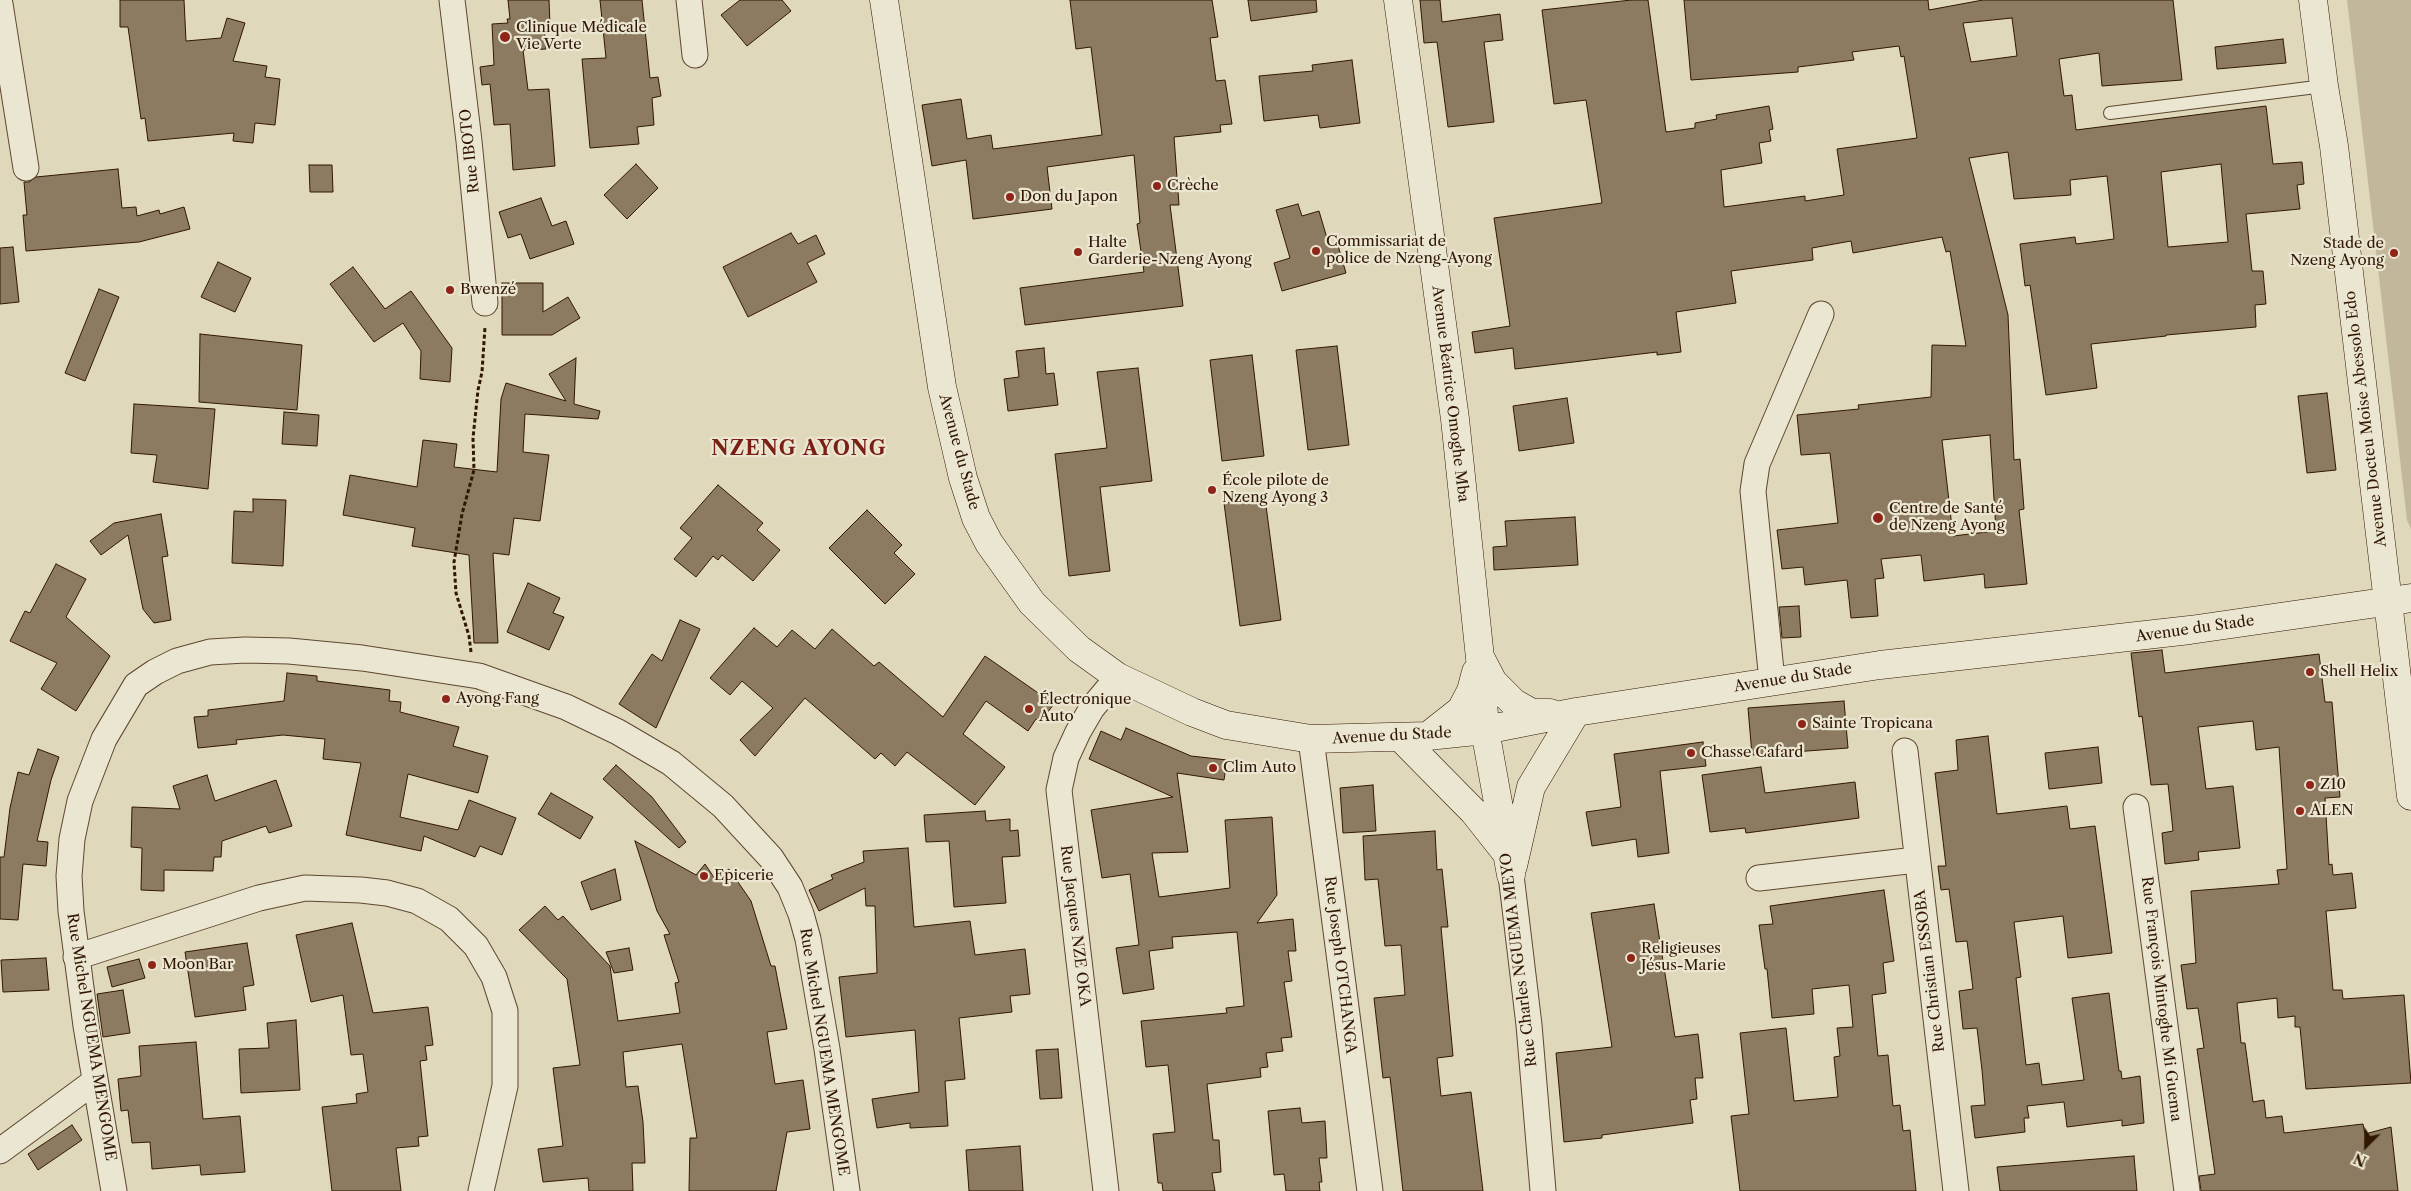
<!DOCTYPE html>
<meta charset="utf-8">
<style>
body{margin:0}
#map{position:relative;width:2411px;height:1191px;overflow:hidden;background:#e0d8ba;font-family:"Libre Caslon Text",serif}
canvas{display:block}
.north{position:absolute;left:2341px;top:1121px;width:50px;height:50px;-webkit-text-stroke:4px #ebe6d2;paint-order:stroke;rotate:203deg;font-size:14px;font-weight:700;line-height:20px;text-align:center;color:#311701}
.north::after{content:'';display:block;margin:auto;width:18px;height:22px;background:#311701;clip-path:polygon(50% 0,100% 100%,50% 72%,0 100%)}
</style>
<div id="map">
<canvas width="2411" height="1191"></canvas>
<div class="north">N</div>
</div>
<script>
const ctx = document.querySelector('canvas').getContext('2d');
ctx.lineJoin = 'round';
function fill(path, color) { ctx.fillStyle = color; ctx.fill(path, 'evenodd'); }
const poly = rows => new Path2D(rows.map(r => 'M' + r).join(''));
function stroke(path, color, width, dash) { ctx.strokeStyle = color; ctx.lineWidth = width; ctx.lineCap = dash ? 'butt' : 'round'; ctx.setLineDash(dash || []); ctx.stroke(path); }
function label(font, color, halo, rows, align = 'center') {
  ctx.font = font + ' "Libre Caslon Text",serif'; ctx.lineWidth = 4.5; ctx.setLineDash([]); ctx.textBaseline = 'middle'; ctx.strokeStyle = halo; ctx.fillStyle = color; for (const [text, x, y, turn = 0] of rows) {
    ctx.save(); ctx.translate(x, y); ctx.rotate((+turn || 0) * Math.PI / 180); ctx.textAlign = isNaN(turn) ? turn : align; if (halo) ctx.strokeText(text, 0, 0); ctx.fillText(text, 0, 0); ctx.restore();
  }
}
fill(poly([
 [2347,0,2411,0,2411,529,2407,520]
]), '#c2b79b');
const building = poly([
 [120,0,184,0,186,41,221,38,227,18,245,23,233,61,267,66,265,77,280,79,275,125,255,123,253,143,233,141,234,133,148,141,145,118,141,119,128,27,120,27,120,0],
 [508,0,549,0,550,25,544,26,546,49,523,50,528,90,549,89,555,166,513,170,510,124,494,125,490,84,482,85,480,67,494,65,492,24,508,23,507,19,510,19,508,0],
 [600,0,642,0,650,78,658,77,661,96,652,98,654,125,637,127,639,144,590,148,582,59,606,58,600,0],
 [740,0,782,0,791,11,747,46,721,15,740,0],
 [1070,0,1212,0,1218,37,1210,38,1216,81,1225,80,1232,124,1220,125,1221,132,1174,137,1179,205,1170,205,1183,306,1025,325,1020,288,1144,272,1137,224,1140,223,1134,155,1047,167,1052,209,973,219,966,160,932,166,922,105,961,99,967,139,991,135,993,149,1102,135,1091,47,1076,49,1070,0],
 [1248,0,1316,0,1317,12,1251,21,1248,0],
 [1420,0,1440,0,1442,22,1500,14,1503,40,1484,42,1494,122,1448,127,1437,42,1424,43,1420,0],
 [1631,0,1648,0,1666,132,1695,128,1695,123,1717,119,1716,115,1769,106,1773,129,1769,130,1771,141,1759,143,1762,163,1721,170,1724,207,1805,196,1805,201,1844,195,1837,149,1917,138,1904,56,1901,57,1899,46,1852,52,1854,60,1798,67,1798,72,1691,80,1684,0,1928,0,1929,10,1983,0,2173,0,2182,80,2102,86,2099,53,2059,59,2064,96,2072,95,2076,130,2266,106,2273,164,2302,162,2304,184,2297,185,2300,209,2246,214,2252,271,2263,271,2266,304,2255,305,2256,327,2166,335,2166,336,2091,344,2097,388,2046,395,2030,285,2025,286,2020,244,2075,237,2076,244,2114,239,2107,176,2070,180,2071,195,2014,199,2008,152,1969,158,2008,315,2014,460,2020,459,2024,509,2019,510,2027,584,1985,588,1984,574,1924,581,1921,555,1881,559,1884,578,1875,579,1878,616,1851,618,1847,580,1805,585,1803,567,1782,569,1777,530,1838,523,1830,453,1801,455,1797,415,1859,409,1858,405,1931,397,1932,345,1966,346,1950,251,1946,252,1942,237,1853,253,1851,241,1812,248,1813,260,1731,271,1736,303,1676,312,1681,352,1657,355,1657,352,1515,369,1513,348,1475,353,1472,332,1510,326,1494,218,1602,203,1586,100,1554,104,1542,10,1631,0],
 [2012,18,2017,56,1971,62,1963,23,2012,18],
 [2221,164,2228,242,2168,247,2161,172,2221,164],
 [1990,435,1996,531,1953,536,1942,440,1990,435],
 [2283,39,2286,63,2217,69,2215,47,2283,39],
 [1352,60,1360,123,1320,128,1318,115,1264,121,1259,76,1313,71,1312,65,1352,60],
 [636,164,658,188,627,219,604,195,636,164],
 [309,165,332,165,333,192,310,192,309,165],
 [118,169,122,208,136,207,137,216,159,210,160,214,184,207,190,229,139,242,26,251,23,215,27,215,24,182,29,182,36,177,118,169],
 [541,198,552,226,566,221,574,244,530,259,521,234,508,238,499,212,541,198],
 [1298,204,1302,216,1319,211,1329,245,1337,242,1346,273,1282,291,1274,263,1290,258,1276,210,1298,204],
 [791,233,798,244,816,235,825,254,807,263,817,282,748,317,723,267,791,233],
 [13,247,19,302,0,304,0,248,13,247],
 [218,262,251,278,235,312,201,297,218,262],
 [353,267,385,309,411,291,452,348,450,382,420,379,421,351,403,323,374,342,330,284,353,267],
 [502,283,543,283,543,312,568,297,580,318,552,335,502,335,502,283],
 [99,289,119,297,85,381,65,373,99,289],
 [200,334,302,345,297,410,199,402,200,334],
 [1337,346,1349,445,1308,450,1296,350,1337,346],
 [1044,348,1046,374,1054,373,1058,405,1008,411,1004,379,1019,377,1016,351,1044,348],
 [1252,355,1264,456,1222,461,1210,360,1252,355],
 [576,358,574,404,600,411,598,419,525,414,523,452,549,455,540,521,514,518,509,555,493,553,498,643,474,643,469,555,412,546,415,528,343,515,350,475,417,487,423,440,457,444,454,467,497,472,501,399,506,383,566,401,549,374,576,358],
 [1138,368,1152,481,1100,487,1110,571,1069,576,1055,454,1107,448,1097,372,1138,368],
 [2327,393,2336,470,2307,473,2298,396,2327,393],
 [1567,398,1574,443,1519,451,1513,406,1567,398],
 [134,404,215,409,208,489,153,482,157,455,131,453,134,404],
 [284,412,319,415,317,446,282,444,284,412],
 [718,485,763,523,757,530,780,550,753,581,722,555,718,560,713,556,696,577,674,559,692,538,680,528,718,485],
 [1265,498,1281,620,1240,626,1224,503,1265,498],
 [253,499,286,500,283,566,232,563,234,511,253,512,253,499],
 [867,510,902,545,894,553,915,574,885,604,829,548,867,510],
 [161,514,168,556,162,557,171,620,154,623,143,609,128,535,101,555,90,541,114,523,161,514],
 [1575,517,1578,565,1494,570,1493,547,1507,546,1505,521,1575,517],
 [56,564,86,579,66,617,110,656,76,711,41,689,57,663,10,641,25,611,30,613,56,564],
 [528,583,560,598,553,613,564,617,549,650,507,632,528,583],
 [1799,606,1801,637,1782,638,1779,607,1799,606],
 [680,620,700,629,656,728,619,704,652,654,662,661,680,620],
 [754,628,777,647,792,630,815,649,832,629,874,666,879,662,943,717,985,656,1054,704,1040,722,1036,719,1028,731,986,701,963,734,1005,767,975,805,907,752,895,766,881,753,875,759,805,698,755,756,740,740,773,708,742,681,730,695,710,678,754,628],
 [2162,650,2165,673,2319,654,2325,702,2332,702,2340,797,2325,798,2329,865,2332,864,2333,875,2352,873,2356,908,2326,911,2333,990,2342,990,2343,999,2404,995,2411,1083,2306,1089,2300,1027,2295,1027,2295,1016,2278,1018,2277,998,2237,1003,2241,1043,2245,1043,2253,1102,2264,1100,2266,1118,2282,1116,2284,1133,2363,1124,2365,1134,2391,1127,2398,1191,2201,1191,2199,1176,2215,1174,2197,1049,2204,1048,2198,1008,2187,1009,2181,965,2196,963,2191,891,2279,884,2277,870,2287,869,2279,747,2256,750,2253,721,2198,727,2206,789,2233,786,2240,848,2198,852,2199,860,2165,864,2162,833,2173,831,2168,784,2151,785,2142,716,2139,717,2131,653,2162,650],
 [287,673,317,676,317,681,390,690,389,701,401,702,400,712,459,727,453,746,488,756,478,793,408,774,400,817,458,830,469,800,516,818,502,855,480,846,475,857,424,836,421,851,346,835,361,763,323,759,325,739,283,735,236,740,237,744,198,748,194,717,208,716,208,710,284,701,287,673],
 [1844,701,1848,748,1752,755,1748,708,1844,701],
 [1126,728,1191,756,1227,760,1224,780,1177,773,1188,852,1152,853,1159,897,1230,888,1225,820,1272,817,1277,895,1257,923,1293,919,1296,951,1288,951,1292,981,1284,982,1292,1037,1281,1038,1283,1051,1266,1053,1268,1067,1260,1068,1261,1077,1207,1084,1213,1140,1219,1140,1221,1172,1212,1173,1215,1191,1163,1191,1162,1183,1158,1183,1153,1134,1175,1132,1168,1065,1146,1067,1141,1021,1227,1013,1226,1008,1244,1006,1237,932,1172,937,1173,948,1149,951,1154,989,1123,994,1116,948,1139,945,1130,874,1102,878,1091,810,1173,797,1089,759,1101,731,1121,740,1126,728],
 [1988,736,1997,814,2067,806,2070,829,2095,826,2112,953,2068,958,2063,916,2014,922,2021,977,2016,978,2026,1065,2039,1063,2042,1085,2084,1080,2072,998,2109,993,2119,1071,2121,1071,2122,1079,2140,1076,2144,1123,2122,1126,2122,1120,2067,1127,2064,1102,2027,1106,2029,1118,2024,1118,2025,1132,1975,1138,1971,1106,1985,1105,1982,1070,1977,1028,1963,1029,1959,991,1973,989,1967,941,1956,942,1949,889,1941,890,1938,866,1946,866,1935,773,1958,770,1956,740,1988,736],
 [1703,742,1706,766,1660,771,1669,853,1638,857,1636,839,1592,846,1586,812,1621,807,1614,754,1703,742],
 [2098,747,2102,783,2049,789,2045,753,2098,747],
 [38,749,59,757,51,780,37,841,48,842,46,866,23,864,18,920,0,919,0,857,4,857,10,808,18,772,29,775,38,749],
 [616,765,652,797,686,842,679,848,603,779,616,765],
 [1761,767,1765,793,1855,782,1859,818,1746,833,1745,828,1710,832,1702,775,1761,767],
 [207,775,215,801,276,780,292,826,269,833,266,826,222,841,221,857,214,857,213,871,164,870,164,891,141,890,142,848,131,847,132,807,180,809,173,786,207,775],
 [1373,785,1376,831,1343,833,1340,788,1373,785],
 [551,793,593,817,580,839,538,814,551,793],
 [985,811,986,821,1010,819,1010,831,1018,830,1020,856,1002,857,1006,903,954,907,949,841,926,842,924,815,985,811],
 [1435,831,1437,870,1442,869,1448,927,1441,927,1453,1056,1437,1058,1441,1096,1471,1092,1483,1191,1403,1191,1390,1077,1383,1078,1374,998,1405,995,1401,945,1385,946,1378,879,1365,880,1363,836,1435,831],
 [635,841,696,875,705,864,715,879,729,869,751,901,771,966,775,966,787,1029,767,1032,775,1084,803,1080,810,1129,787,1132,776,1191,689,1191,690,1138,697,1138,682,1044,623,1052,626,1087,638,1086,643,1122,645,1163,632,1163,633,1191,589,1191,588,1178,543,1182,538,1149,563,1146,553,1068,580,1065,567,979,519,930,545,906,558,920,563,916,610,966,618,1021,680,1013,675,983,679,982,664,935,670,934,657,911,635,841],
 [908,848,914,927,970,921,975,955,1025,949,1030,994,1010,996,1012,1012,959,1018,965,1079,945,1081,948,1126,910,1128,910,1123,877,1128,872,1099,919,1092,915,1030,846,1037,839,977,877,973,875,906,866,906,865,888,819,911,809,890,833,879,831,875,864,862,863,851,908,848],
 [615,869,621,900,591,910,581,882,615,869],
 [1884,890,1894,961,1883,963,1886,993,1872,995,1878,1056,1888,1055,1893,1106,1900,1105,1903,1131,1910,1130,1916,1191,1740,1191,1731,1116,1749,1114,1740,1033,1786,1028,1794,1101,1838,1097,1834,1057,1840,1056,1837,1028,1853,1027,1849,985,1812,989,1814,1014,1772,1018,1767,969,1765,969,1759,925,1773,924,1770,906,1884,890],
 [1654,904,1675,1037,1698,1034,1703,1078,1695,1078,1697,1099,1690,1100,1693,1123,1602,1135,1602,1138,1564,1142,1556,1053,1612,1047,1591,913,1654,904],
 [352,923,373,1013,428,1007,433,1045,425,1046,427,1060,420,1061,428,1136,418,1137,419,1146,396,1148,401,1191,332,1191,322,1107,357,1103,356,1094,368,1092,363,1054,351,1055,343,995,311,1002,296,935,352,923],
 [247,943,254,985,243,987,246,1010,195,1017,185,952,247,943],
 [629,948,633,970,614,973,606,952,629,948],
 [46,958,49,990,3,992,1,960,46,958],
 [139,959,145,978,112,987,107,967,139,959],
 [123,990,130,1033,103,1037,97,994,123,990],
 [296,1020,300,1090,241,1093,239,1049,269,1048,267,1023,296,1020],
 [196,1042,203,1119,240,1116,245,1172,201,1175,200,1165,152,1169,150,1142,132,1143,128,1110,121,1111,118,1079,141,1076,139,1046,196,1042],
 [1058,1049,1062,1098,1040,1099,1036,1050,1058,1049],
 [1300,1108,1302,1123,1325,1121,1327,1158,1319,1158,1322,1182,1319,1182,1320,1191,1286,1191,1284,1174,1274,1175,1268,1111,1300,1108],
 [72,1125,82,1140,38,1170,28,1154,72,1125],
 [1020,1146,1023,1191,969,1191,966,1150,1020,1146],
 [2134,1156,2137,1191,2000,1191,1997,1167,2134,1156]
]);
fill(building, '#8c7b61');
stroke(building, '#311701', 1);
const service = poly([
 [2110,113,2324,86]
]);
const minor = poly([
 [452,0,469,141,485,303],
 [689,0,695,55],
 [0,4,26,168],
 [1772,681,1753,491,1757,464,1821,314],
 [1311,739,1370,1191],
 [1905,751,1956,1191],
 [2136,807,2187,1191],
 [1511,875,1529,1025,1543,1191],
 [1759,878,1916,860],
 [76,957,259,898,305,888,361,890,387,893,417,901,449,919,476,946,494,977,505,1011,505,1086,481,1191],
 [0,1151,95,1081],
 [114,1191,86,1026,71,911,69,876,72,839,80,801,104,739,136,685,155,672,177,661,210,652,245,650,289,651,362,658,479,676,566,707,618,732,671,763,723,806,771,858,790,887,801,914,808,939,827,1049,847,1191],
 [1106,1191,1059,790,1066,758,1078,732,1092,708,1118,677]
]);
const secondary = poly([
 [884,0,942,387,963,478,976,518,989,543,1032,603,1079,649,1118,677,1192,712,1226,725,1311,739,1428,736,1485,730,1576,712,1880,665,2190,630,2411,598],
 [1398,0,1455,419,1480,658,1485,730,1511,875],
 [2313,0,2324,86,2334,146,2411,796],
 [1481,659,1493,682,1514,703,1532,713,1550,713],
 [1428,736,1461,710,1471,691,1476,672],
 [1400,737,1474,812,1504,850],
 [1513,866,1531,787,1576,712]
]);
stroke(service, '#5d472f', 14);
stroke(minor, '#5d472f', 27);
stroke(secondary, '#311701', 29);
stroke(poly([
 [471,652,469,636,456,593,454,562,462,514,474,470,473,438,478,390,482,372,485,327]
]), '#311701', 3, [4, 2.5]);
stroke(service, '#ebe6d2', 12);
stroke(minor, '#ebe6d2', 25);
stroke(secondary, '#ebe6d2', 28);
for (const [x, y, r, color] of [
 [505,37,6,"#8f2418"],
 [1157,186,5,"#8f2418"],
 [1010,197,5,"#8f2418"],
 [1316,251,5,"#8f2418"],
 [1078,252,5,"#8f2418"],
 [2394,253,5,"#8f2418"],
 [450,290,5,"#8f2418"],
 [1212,490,5,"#8f2418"],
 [1878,518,6,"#8f2418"],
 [2310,672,5,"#8f2418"],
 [446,699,5,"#8f2418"],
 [1029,709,5,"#8f2418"],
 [1802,724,5,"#8f2418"],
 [1691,753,5,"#8f2418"],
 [1213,768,5,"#8f2418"],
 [2310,785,5,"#8f2418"],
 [2300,811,5,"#8f2418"],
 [704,876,5,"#8f2418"],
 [1631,958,5,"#8f2418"],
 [152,965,5,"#8f2418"]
]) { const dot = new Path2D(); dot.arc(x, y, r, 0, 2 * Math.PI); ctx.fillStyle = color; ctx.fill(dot); stroke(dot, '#ebe6d2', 2); }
label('15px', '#311701', '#ebe6d2', [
 ["Clinique Médicale",516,28],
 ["Vie Verte",516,45],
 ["Crèche",1167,186],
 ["Don du Japon",1020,197],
 ["Commissariat de",1326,242],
 ["police de Nzeng-Ayong",1326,259],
 ["Halte",1088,243],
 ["Garderie-Nzeng Ayong",1088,260],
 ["Stade de",2384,244,"right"],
 ["Nzeng Ayong",2384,261,"right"],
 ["Bwenzé",460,290],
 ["École pilote de",1222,481],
 ["Nzeng Ayong 3",1222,498],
 ["Centre de Santé",1889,509],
 ["de Nzeng Ayong",1889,526],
 ["Shell Helix",2320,672],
 ["Ayong Fang",456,699],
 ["Électronique",1039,700],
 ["Auto",1039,717],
 ["Sainte Tropicana",1812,724],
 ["Chasse Cafard",1701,753],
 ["Clim Auto",1223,768],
 ["Z10",2320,785],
 ["ALEN",2310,811],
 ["Epicerie",714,876],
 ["Religieuses",1641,949],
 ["Jésus-Marie",1641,966],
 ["Moon Bar",162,965]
], 'left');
label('15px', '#311701', '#ebe6d2', [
 ["Rue IBOTO",470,151,-96],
 ["Avenue Béatrice Omoghe Mba",1450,394,83],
 ["Avenue Docteu Moise Abessolo Edo",2366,419,-97],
 ["Avenue du Stade",959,452,75],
 ["Avenue du Stade",2195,629,-8],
 ["Avenue du Stade",1793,678,-9],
 ["Avenue du Stade",1392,736,-3],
 ["Rue Jacques NZE OKA",1075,926,83],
 ["Rue Charles NGUEMA MEYO",1519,960,-97],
 ["Rue Joseph OTCHANGA",1340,965,83],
 ["Rue Christian ESSOBA",1930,971,-97],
 ["Rue François Mintoghe Mi Guema",2161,999,83],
 ["Rue Michel NGUEMA MENGOME",91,1037,81],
 ["Rue Michel NGUEMA MENGOME",824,1052,81]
]);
ctx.letterSpacing = '1px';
label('bold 20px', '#7a1f14', '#ebe6d2', [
 ["NZENG AYONG",799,449]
]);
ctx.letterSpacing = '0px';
</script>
